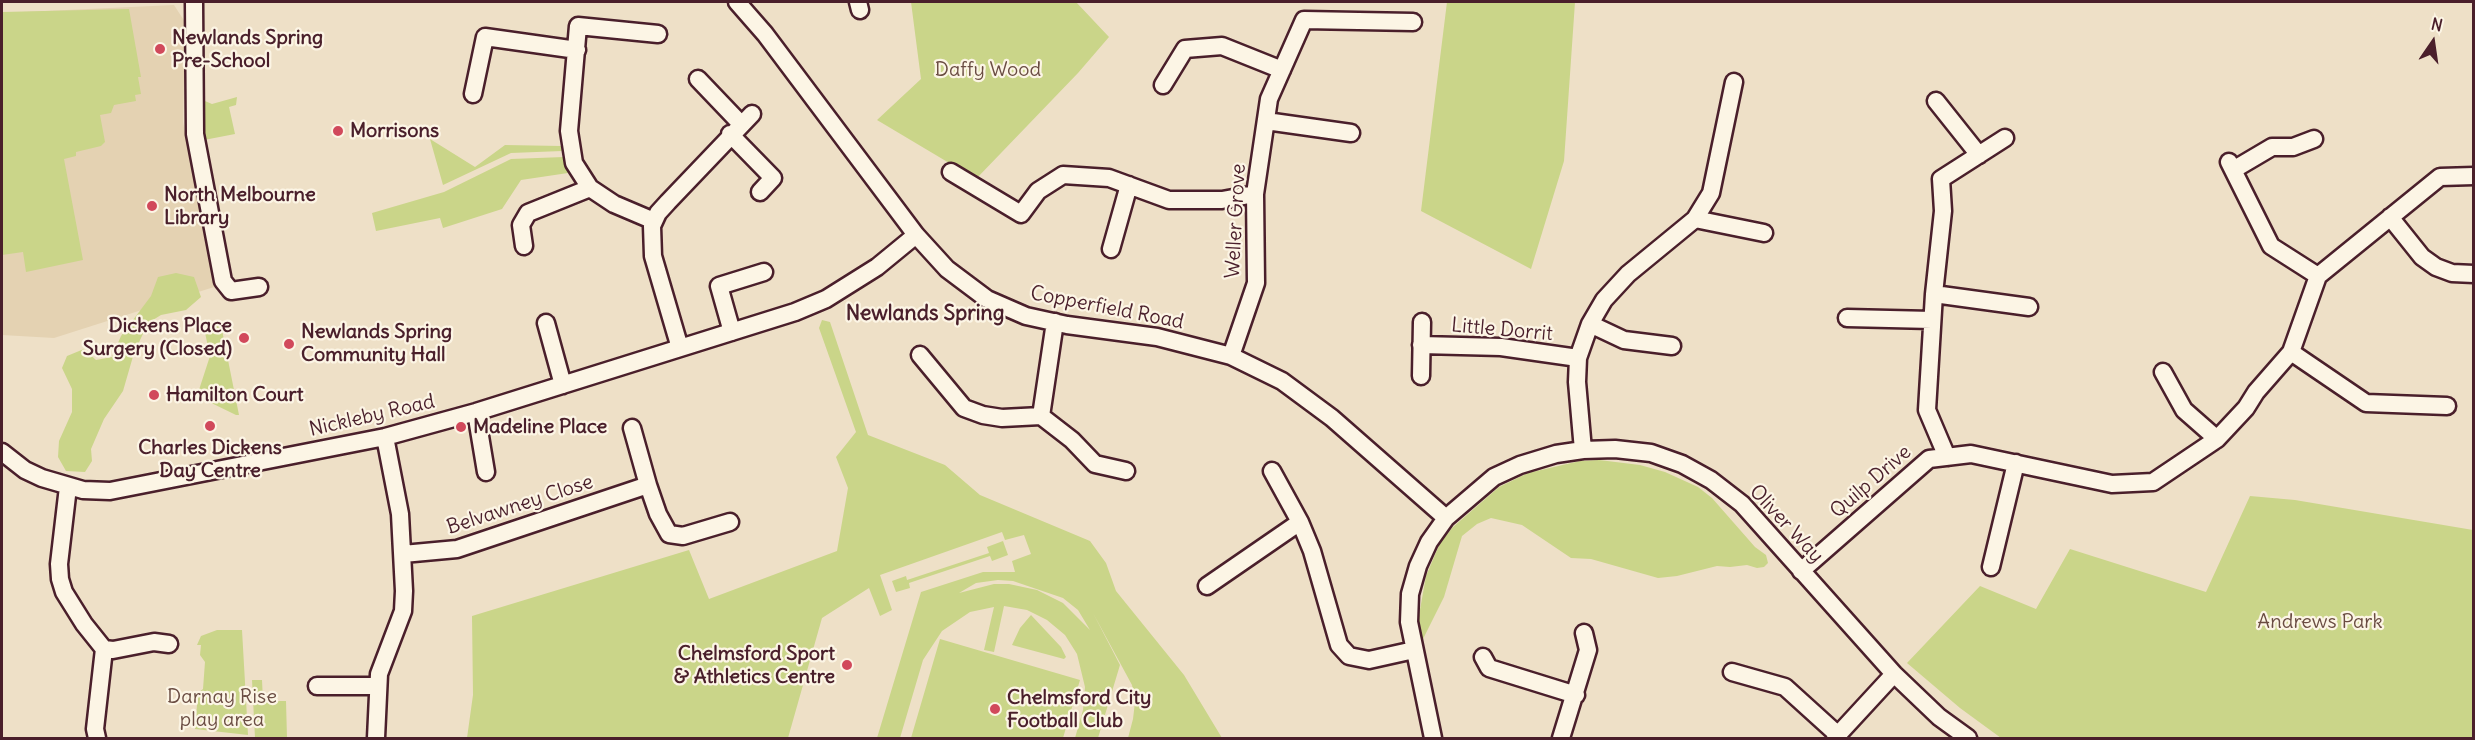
<!DOCTYPE html>
<style>
body{margin:0}
#map{position:relative;width:2475px;height:740px;overflow:hidden;background:#eee0c7;font-family:Delius,sans-serif}
canvas{display:block}
.frame{position:absolute;inset:0;border:3px solid #4a1f2b;pointer-events:none}
.north{position:absolute;left:2403px;top:12px;width:60px;height:60px;-webkit-text-stroke:4px #fcf5e5;paint-order:stroke;rotate:13deg;font-size:16px;font-weight:700;line-height:24px;text-align:center;color:#4a1f2b}
.north::after{content:'';display:block;margin:auto;width:21px;height:27px;background:#4a1f2b;clip-path:polygon(50% 0,100% 100%,50% 72%,0 100%)}
</style>
<div id="map">
<canvas width="2475" height="740"></canvas>
<div class="frame"></div>
<div class="north">N</div>
</div>
<script>
const ctx = document.querySelector('canvas').getContext('2d');
ctx.lineJoin = 'round';
function fill(path, color) { ctx.fillStyle = color; ctx.fill(path, 'evenodd'); }
const poly = rows => new Path2D(rows.map(r => 'M' + r).join(''));
function stroke(path, color, width, dash) { ctx.strokeStyle = color; ctx.lineWidth = width; ctx.lineCap = dash ? 'butt' : 'round'; ctx.setLineDash(dash || []); ctx.stroke(path); }
function label(font, color, halo, rows, align = 'center') {
  ctx.font = font + ' Delius,sans-serif'; ctx.lineWidth = 4.5; ctx.setLineDash([]); ctx.textBaseline = 'middle'; ctx.strokeStyle = halo; ctx.fillStyle = color; for (const [text, x, y, turn = 0] of rows) {
    ctx.save(); ctx.translate(x, y); ctx.rotate((+turn || 0) * Math.PI / 180); ctx.textAlign = isNaN(turn) ? turn : align; if (halo) ctx.strokeText(text, 0, 0); ctx.fillText(text, 0, 0); ctx.restore();
  }
}
fill(poly([
 [174,5,185,22,183,122,214,287,54,338,2,335,2,13]
]), '#e4d2b2');
fill(poly([
 [911,2,1076,2,1109,37,1078,73,976,179,877,120,921,79],
 [1447,2,1575,2,1564,161,1531,269,1421,211],
 [129,9,141,77,138,77,141,94,135,95,136,101,114,105,111,113,100,115,105,142,101,146,76,152,76,156,64,159,83,260,26,272,23,252,2,255,2,12],
 [237,97,236,105,229,107,235,134,204,140,205,101,212,104],
 [430,139,475,167,505,145,561,146,562,151,511,153,443,185],
 [564,157,568,173,521,180,502,209,443,228,440,218,376,231,372,213,444,192,511,159],
 [176,273,194,277,201,297,186,310,161,315,148,323,134,353,123,391,104,419,91,449,92,461,85,472,66,471,58,457,59,441,72,412,72,389,62,368,67,356,84,349,96,360,112,357,121,336,151,296,158,277],
 [822,320,830,322,868,435,945,465,980,495,1090,541,1106,563,1116,591,1184,675,1222,738,1128,738,1133,719,1135,702,1132,685,1093,613,1120,665,1098,738,1075,738,1083,710,1085,687,1077,654,1065,635,1047,620,1027,610,1004,606,994,652,984,650,994,607,970,612,942,631,923,660,900,738,877,738,921,592,983,572,1015,572,1012,561,1031,554,1024,535,1005,540,1002,532,880,575,892,610,880,616,869,588,822,618,788,738,467,738,473,695,472,616,689,550,709,599,837,551,848,488,836,457,856,432,819,328],
 [998,580,1013,581,1063,598,1078,610,1090,630,1063,603,1037,590,1009,584,994,584,959,593,976,583],
 [221,325,239,415,236,415,197,396,210,356,204,328],
 [1599,460,1640,465,1665,472,1698,487,1712,498,1755,547,1766,555,1768,563,1764,567,1757,568,1747,565,1730,567,1717,566,1677,576,1658,578,1591,559,1571,558,1522,525,1491,518,1477,524,1462,536,1444,597,1423,639,1421,638,1418,621,1426,576,1440,543,1453,527,1499,487,1528,473,1580,461],
 [2250,496,2295,500,2473,530,2473,738,2001,738,1960,708,1907,663,1980,586,2036,609,2070,549,2206,592],
 [1003,541,1008,555,992,561,990,556,909,583,910,588,896,592,892,581,906,576,907,580,989,553,987,547],
 [1031,615,1061,647,1066,657,1064,659,1012,645,1020,628],
 [217,630,242,630,248,735,195,729,198,693,203,689,205,662,200,655,201,645,197,645,201,636],
 [940,639,1080,680,1063,738,911,738],
 [252,680,262,680,263,701,286,701,287,738,255,738]
]), '#cad589');
const minor = poly([
 [194,2,195,134,223,281,231,291,259,287],
 [737,2,765,34,916,235,947,269,987,299,1026,316,1067,325,1157,337,1231,356,1282,381,1332,418,1446,518],
 [858,2,860,10],
 [698,79,741,124],
 [1163,85,1185,49,1222,46,1282,70],
 [473,94,485,37,577,50],
 [1936,101,1979,155],
 [1266,121,1351,133],
 [730,134,773,178,760,192],
 [2229,162,2271,246,2318,276],
 [2233,170,2272,147,2293,147,2314,139],
 [951,172,1021,214,1038,191,1063,175,1109,178,1169,200,1222,200,1255,194],
 [2390,217,2422,257,2436,267,2452,273,2474,274],
 [1695,219,1764,233],
 [654,221,614,204,590,188,574,163,569,131,578,26,658,34],
 [524,246,521,225,528,213,590,188],
 [1111,249,1129,185],
 [1934,294,2029,307],
 [1847,318,1932,320],
 [546,323,563,385],
 [1590,324,1624,340,1672,346],
 [732,332,719,286,764,272],
 [1421,345,1501,347,1578,358],
 [680,348,653,256,652,226,658,213,668,202,752,114],
 [2291,352,2366,403,2447,406],
 [920,355,964,408,983,415,1002,418,1041,416,1055,322],
 [1231,356,1256,283,1255,194,1269,99,1304,20,1413,22],
 [2163,372,2184,410,2217,439],
 [1421,376,1422,322],
 [476,412,486,472],
 [1041,416,1072,440,1095,464,1126,471],
 [632,428,648,485],
 [1583,450,1577,382,1578,358,1590,324,1604,300,1628,274,1695,219,1711,193,1734,82],
 [2,452,25,470,42,478,83,490,110,491,385,437,476,412,795,312,826,299,877,267,916,235],
 [1947,457,1927,410,1934,294,1943,211,1941,179,2005,138],
 [1272,471,1300,522],
 [68,487,59,564,60,579,64,592,84,624,104,649,95,729,97,738],
 [403,554,457,549,648,485,658,514,669,534,683,536,730,522],
 [1991,567,2016,463],
 [1801,571,1929,459,1971,454,2112,484,2153,482,2217,439,2246,408,2256,392,2291,352,2318,276,2440,177,2474,176],
 [1207,586,1300,522,1312,551,1339,645,1349,656,1369,660,1414,650],
 [104,649,113,650,154,642,169,644],
 [1483,657,1489,668,1576,695],
 [1732,672,1785,687,1838,735],
 [317,686,377,686],
 [376,738,379,674,403,611,404,591,400,514,385,437],
 [1433,738,1409,622,1410,594,1418,566,1429,542,1446,518,1494,477,1520,465,1556,454,1583,450,1615,449,1651,453,1682,464,1711,480,1742,504,1894,674,1939,717,1968,738],
 [1561,738,1588,650,1584,633],
 [1835,738,1894,674]
]);
stroke(minor, '#4a1f2b', 21);
stroke(minor, '#fcf5e5', 16);
for (const [x, y, r, color] of [
 [160,49,6,"#d1495b"],
 [338,131,6,"#d1495b"],
 [152,206,6,"#d1495b"],
 [244,338,6,"#d1495b"],
 [289,344,6,"#d1495b"],
 [154,395,6,"#d1495b"],
 [210,426,6,"#d1495b"],
 [461,427,6,"#d1495b"],
 [847,665,6,"#d1495b"],
 [995,709,6,"#d1495b"]
]) { const dot = new Path2D(); dot.arc(x, y, r, 0, 2 * Math.PI); ctx.fillStyle = color; ctx.fill(dot); stroke(dot, '#fcf5e5', 2); }
label('bold 20px', '#4a1f2b', '#fcf5e5', [
 ["Newlands Spring",172,38],
 ["Pre-School",172,61],
 ["Morrisons",350,131],
 ["North Melbourne",164,195],
 ["Library",164,218],
 ["Dickens Place",232,326,"right"],
 ["Surgery (Closed)",232,349,"right"],
 ["Newlands Spring",301,332],
 ["Community Hall",301,355],
 ["Hamilton Court",166,395],
 ["Madeline Place",473,427],
 ["Charles Dickens",210,448,"center"],
 ["Day Centre",210,471,"center"],
 ["Chelmsford Sport",835,654,"right"],
 ["& Athletics Centre",835,677,"right"],
 ["Chelmsford City",1007,698],
 ["Football Club",1007,721]
], 'left');
label('20px', '#6a4c42', '#fcf5e5', [
 ["Daffy Wood",988,70],
 ["Andrews Park",2320,622],
 ["Darnay Rise",222,697],
 ["play area",222,720]
]);
label('20px', '#4a1f2b', '#fcf5e5', [
 ["Weller Grove",1236,221,-87],
 ["Copperfield Road",1107,308,11],
 ["Little Dorrit",1502,330,5],
 ["Nickleby Road",372,416,-13],
 ["Quilp Drive",1871,482,-41],
 ["Belvawney Close",520,505,-18],
 ["Oliver Way",1786,524,47]
]);
label('bold 21px', '#4a1f2b', '#fcf5e5', [
 ["Newlands Spring",925,314]
]);
</script>
